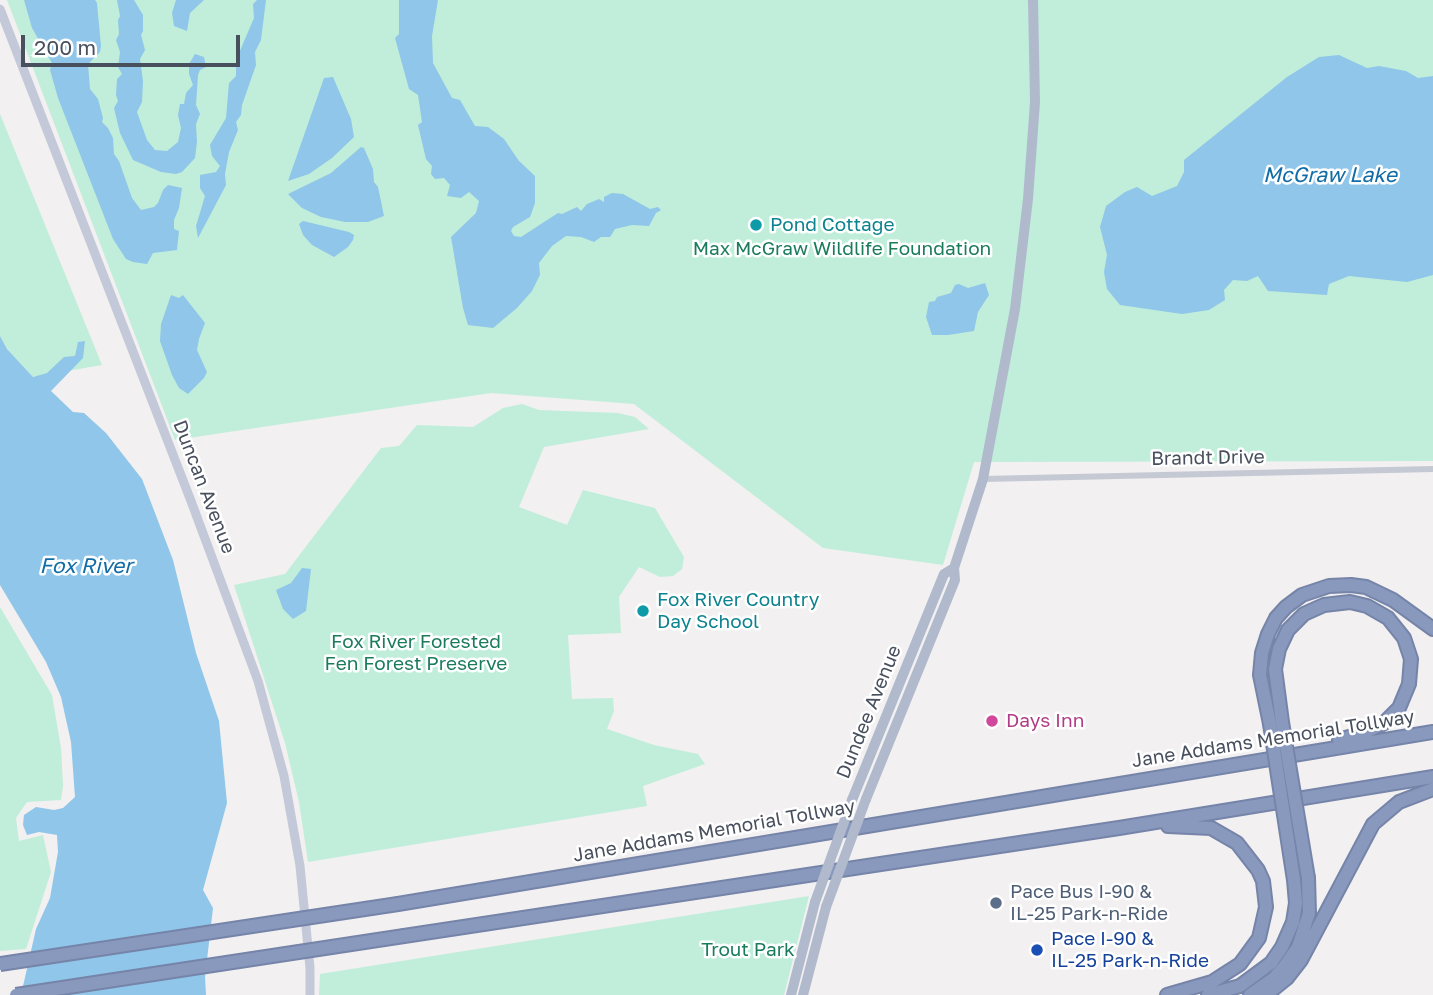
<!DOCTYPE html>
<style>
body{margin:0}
#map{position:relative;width:1433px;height:995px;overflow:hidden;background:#f2f0f0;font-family:"Golos Text",sans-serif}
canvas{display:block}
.scale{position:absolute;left:21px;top:35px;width:219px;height:32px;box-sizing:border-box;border:4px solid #484f5d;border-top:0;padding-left:9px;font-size:21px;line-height:24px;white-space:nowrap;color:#484f5d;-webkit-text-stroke:5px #fff;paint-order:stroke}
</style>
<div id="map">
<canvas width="1433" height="995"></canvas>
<div class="scale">200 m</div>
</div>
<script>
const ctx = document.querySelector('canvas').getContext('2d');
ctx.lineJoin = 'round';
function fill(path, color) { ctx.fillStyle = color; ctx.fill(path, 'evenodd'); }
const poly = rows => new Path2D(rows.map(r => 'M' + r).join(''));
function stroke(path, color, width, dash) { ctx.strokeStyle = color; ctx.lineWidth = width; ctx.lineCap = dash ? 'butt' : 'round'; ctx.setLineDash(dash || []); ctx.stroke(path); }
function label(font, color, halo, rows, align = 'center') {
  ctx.font = font + ' "Golos Text",sans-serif'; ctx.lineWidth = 5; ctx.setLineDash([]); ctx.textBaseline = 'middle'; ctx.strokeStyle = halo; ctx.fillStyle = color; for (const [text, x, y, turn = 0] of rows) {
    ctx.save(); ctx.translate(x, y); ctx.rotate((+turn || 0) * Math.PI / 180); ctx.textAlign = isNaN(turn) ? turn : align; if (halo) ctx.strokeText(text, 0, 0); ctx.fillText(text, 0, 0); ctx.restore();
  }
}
fill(poly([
 [7,0,1433,0,1433,461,974,462,943,565,823,548,634,404,491,393,175,440],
 [0,114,102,365,33,377,7,349,0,336],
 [522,404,539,410,618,413,635,417,649,429,544,447,519,507,567,525,583,490,655,508,684,557,682,569,673,576,660,577,639,567,619,597,621,633,568,635,572,699,613,698,614,711,607,729,654,745,698,754,705,764,643,786,647,806,308,862,299,802,285,743,234,585,285,574,381,448,399,446,417,425,473,427,503,408],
 [0,607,52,695,61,748,63,786,61,800,27,802,16,818,19,841,43,835,51,872,26,949,0,951],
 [809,896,784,995,319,995,320,974]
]), '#c0eeda');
fill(poly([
 [24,0,95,0,97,3,101,46,100,52,88,64,90,89,98,99,103,118,102,122,108,128,113,138,114,154,119,161,132,198,141,210,154,207,158,203,163,190,168,185,182,188,179,208,174,220,174,229,179,231,177,250,153,253,147,264,133,262,126,259,113,239,58,98,50,70,52,63,32,28],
 [117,0,134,0,143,15,143,31,141,35,145,50,140,59,143,81,142,102,137,112,147,140,155,150,167,151,178,142,181,128,178,115,180,104,184,104,186,93,193,85,189,74,189,64,195,54,204,57,206,67,200,70,198,75,196,105,200,114,196,124,197,142,195,158,182,172,176,174,161,172,133,160,120,133,114,108,118,101,116,95,117,79,122,74,118,67,120,52,116,40,119,34,118,20,120,16],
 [176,0,204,0,190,13,187,31,174,26,172,13],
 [257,0,266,0,261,40,255,52,256,65,242,105,241,115,236,122,238,130,229,152,225,174,226,185,198,238,196,226,205,196,200,188,200,175,216,172,220,166,212,156,210,145,226,118,229,83,236,76,236,60,254,18,253,4],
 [399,0,438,0,432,36,433,63,452,98,460,100,475,126,488,127,504,139,519,161,535,176,535,203,530,217,513,227,511,231,514,236,521,237,558,213,562,214,577,207,581,211,587,204,599,199,604,202,604,197,612,193,623,194,650,209,658,207,661,210,656,213,649,226,632,225,615,229,610,237,601,237,594,242,581,237,566,236,552,246,539,263,540,275,532,291,517,308,493,328,468,325,463,308,451,237,476,213,479,201,469,192,461,198,447,196,450,185,444,178,435,179,431,174,432,166,426,159,418,125,422,122,418,95,409,89,395,38,399,34],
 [1339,55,1367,68,1379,66,1406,71,1418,78,1433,76,1433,275,1407,282,1349,276,1329,284,1327,295,1268,291,1258,276,1247,281,1233,280,1224,290,1225,300,1209,310,1182,314,1120,305,1107,289,1104,272,1107,255,1100,227,1106,206,1125,192,1137,187,1152,196,1177,186,1184,172,1184,160,1287,77,1319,57],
 [333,77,351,119,354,137,332,158,309,174,288,181,324,78],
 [361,147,364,148,373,169,374,182,378,187,384,216,368,222,345,222,321,217,302,208,288,194,331,173],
 [303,221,349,232,354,235,353,240,348,247,334,257,312,245,303,235,299,224],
 [985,283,989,295,978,312,974,331,948,335,932,335,926,317,929,302,935,301,937,297,951,293,955,285,959,284,968,288],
 [171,295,179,298,183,295,205,323,199,339,197,350,207,372,204,378,188,394,179,388,172,375,160,341,161,324],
 [0,336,7,349,33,377,47,373,64,357,75,356,78,342,85,341,83,358,51,391,73,412,84,413,106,433,142,479,173,560,196,653,219,721,227,803,203,890,213,908,205,977,206,995,21,995,36,929,50,898,58,852,57,835,39,832,27,835,23,825,24,815,36,807,54,810,63,808,75,797,71,742,61,697,46,662,0,585],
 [302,568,311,569,306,611,293,619,283,609,276,590,291,583]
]), '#8fc6e9');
const highway = poly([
 [1282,722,1275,669,1279,649,1288,630,1304,614,1324,605,1350,602,1367,606,1388,618,1404,638,1411,659,1409,684,1399,708,1384,723,1366,732,1339,740],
 [1270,724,1260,675,1262,653,1268,634,1276,618,1286,607,1302,595,1329,586,1351,585,1366,587,1393,600,1433,629],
 [398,904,1433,732],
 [404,936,1119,828,1433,777],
 [1167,995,1212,982,1240,964,1259,938,1266,907,1263,881,1258,870,1237,843,1211,828,1168,826],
 [1208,995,1240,986,1271,963,1282,947,1293,922,1296,903,1294,880],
 [1250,995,1273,979,1284,967,1298,947,1309,913,1308,878],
 [1266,995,1287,978,1301,960,1373,824,1399,802,1433,789]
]);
stroke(highway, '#7584a8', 16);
stroke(poly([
 [983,479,1433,469]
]), '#c4c9d4', 6);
stroke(poly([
 [0,9,191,501,258,681,284,776,300,866,310,968,310,995]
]), '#c3c9d8', 9);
stroke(poly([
 [866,799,955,580,954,568,983,479,1015,309,1028,199,1035,102,1033,0],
 [852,800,944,574,954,568],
 [791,995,815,902],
 [803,995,826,907]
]), '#b1bacd', 10);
stroke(highway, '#8999bd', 12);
const highwayBridge = poly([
 [1282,722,1308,878],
 [1270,724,1294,880],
 [0,964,398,904],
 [16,995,404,936]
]);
stroke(highwayBridge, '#7584a8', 16, []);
stroke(poly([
 [815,902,852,800],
 [826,907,866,799]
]), '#b1bacd', 10);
stroke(highwayBridge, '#8999bd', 12);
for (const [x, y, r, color] of [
 [756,225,7,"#0f9aa8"],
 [643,611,7,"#0f9aa8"],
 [992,721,7,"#d1479c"],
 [996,903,7,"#5c6f8a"],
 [1037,950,7,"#1a4fb4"]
]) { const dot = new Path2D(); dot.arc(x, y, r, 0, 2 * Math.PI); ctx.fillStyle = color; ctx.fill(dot); stroke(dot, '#fff', 2.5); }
label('19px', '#0d838f', '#fff', [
 ["Pond Cottage",770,225],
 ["Fox River Country",657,600],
 ["Day School",657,622]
], 'left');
label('19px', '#1b7c5d', '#fff', [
 ["Max McGraw Wildlife Foundation",842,249],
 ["Fox River Forested",416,642],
 ["Fen Forest Preserve",416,664],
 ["Trout Park",748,950]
]);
label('19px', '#484f5d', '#fff', [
 ["Brandt Drive",1208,458,-1],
 ["Duncan Avenue",204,487,69],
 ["Dundee Avenue",869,712,-68],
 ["Jane Addams Memorial Tollway",1273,739,-9],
 ["Jane Addams Memorial Tollway",714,831,-10]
]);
label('19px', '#b23c85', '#fff', [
 ["Days Inn",1006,721]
], 'left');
label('19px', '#4e5e75', '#fff', [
 ["Pace Bus I-90 &",1010,892],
 ["IL-25 Park-n-Ride",1010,914]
], 'left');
label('19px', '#164399', '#fff', [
 ["Pace I-90 &",1051,939],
 ["IL-25 Park-n-Ride",1051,961]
], 'left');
label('italic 21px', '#126da6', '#fff', [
 ["McGraw Lake",1330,175],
 ["Fox River",86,566]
]);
</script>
